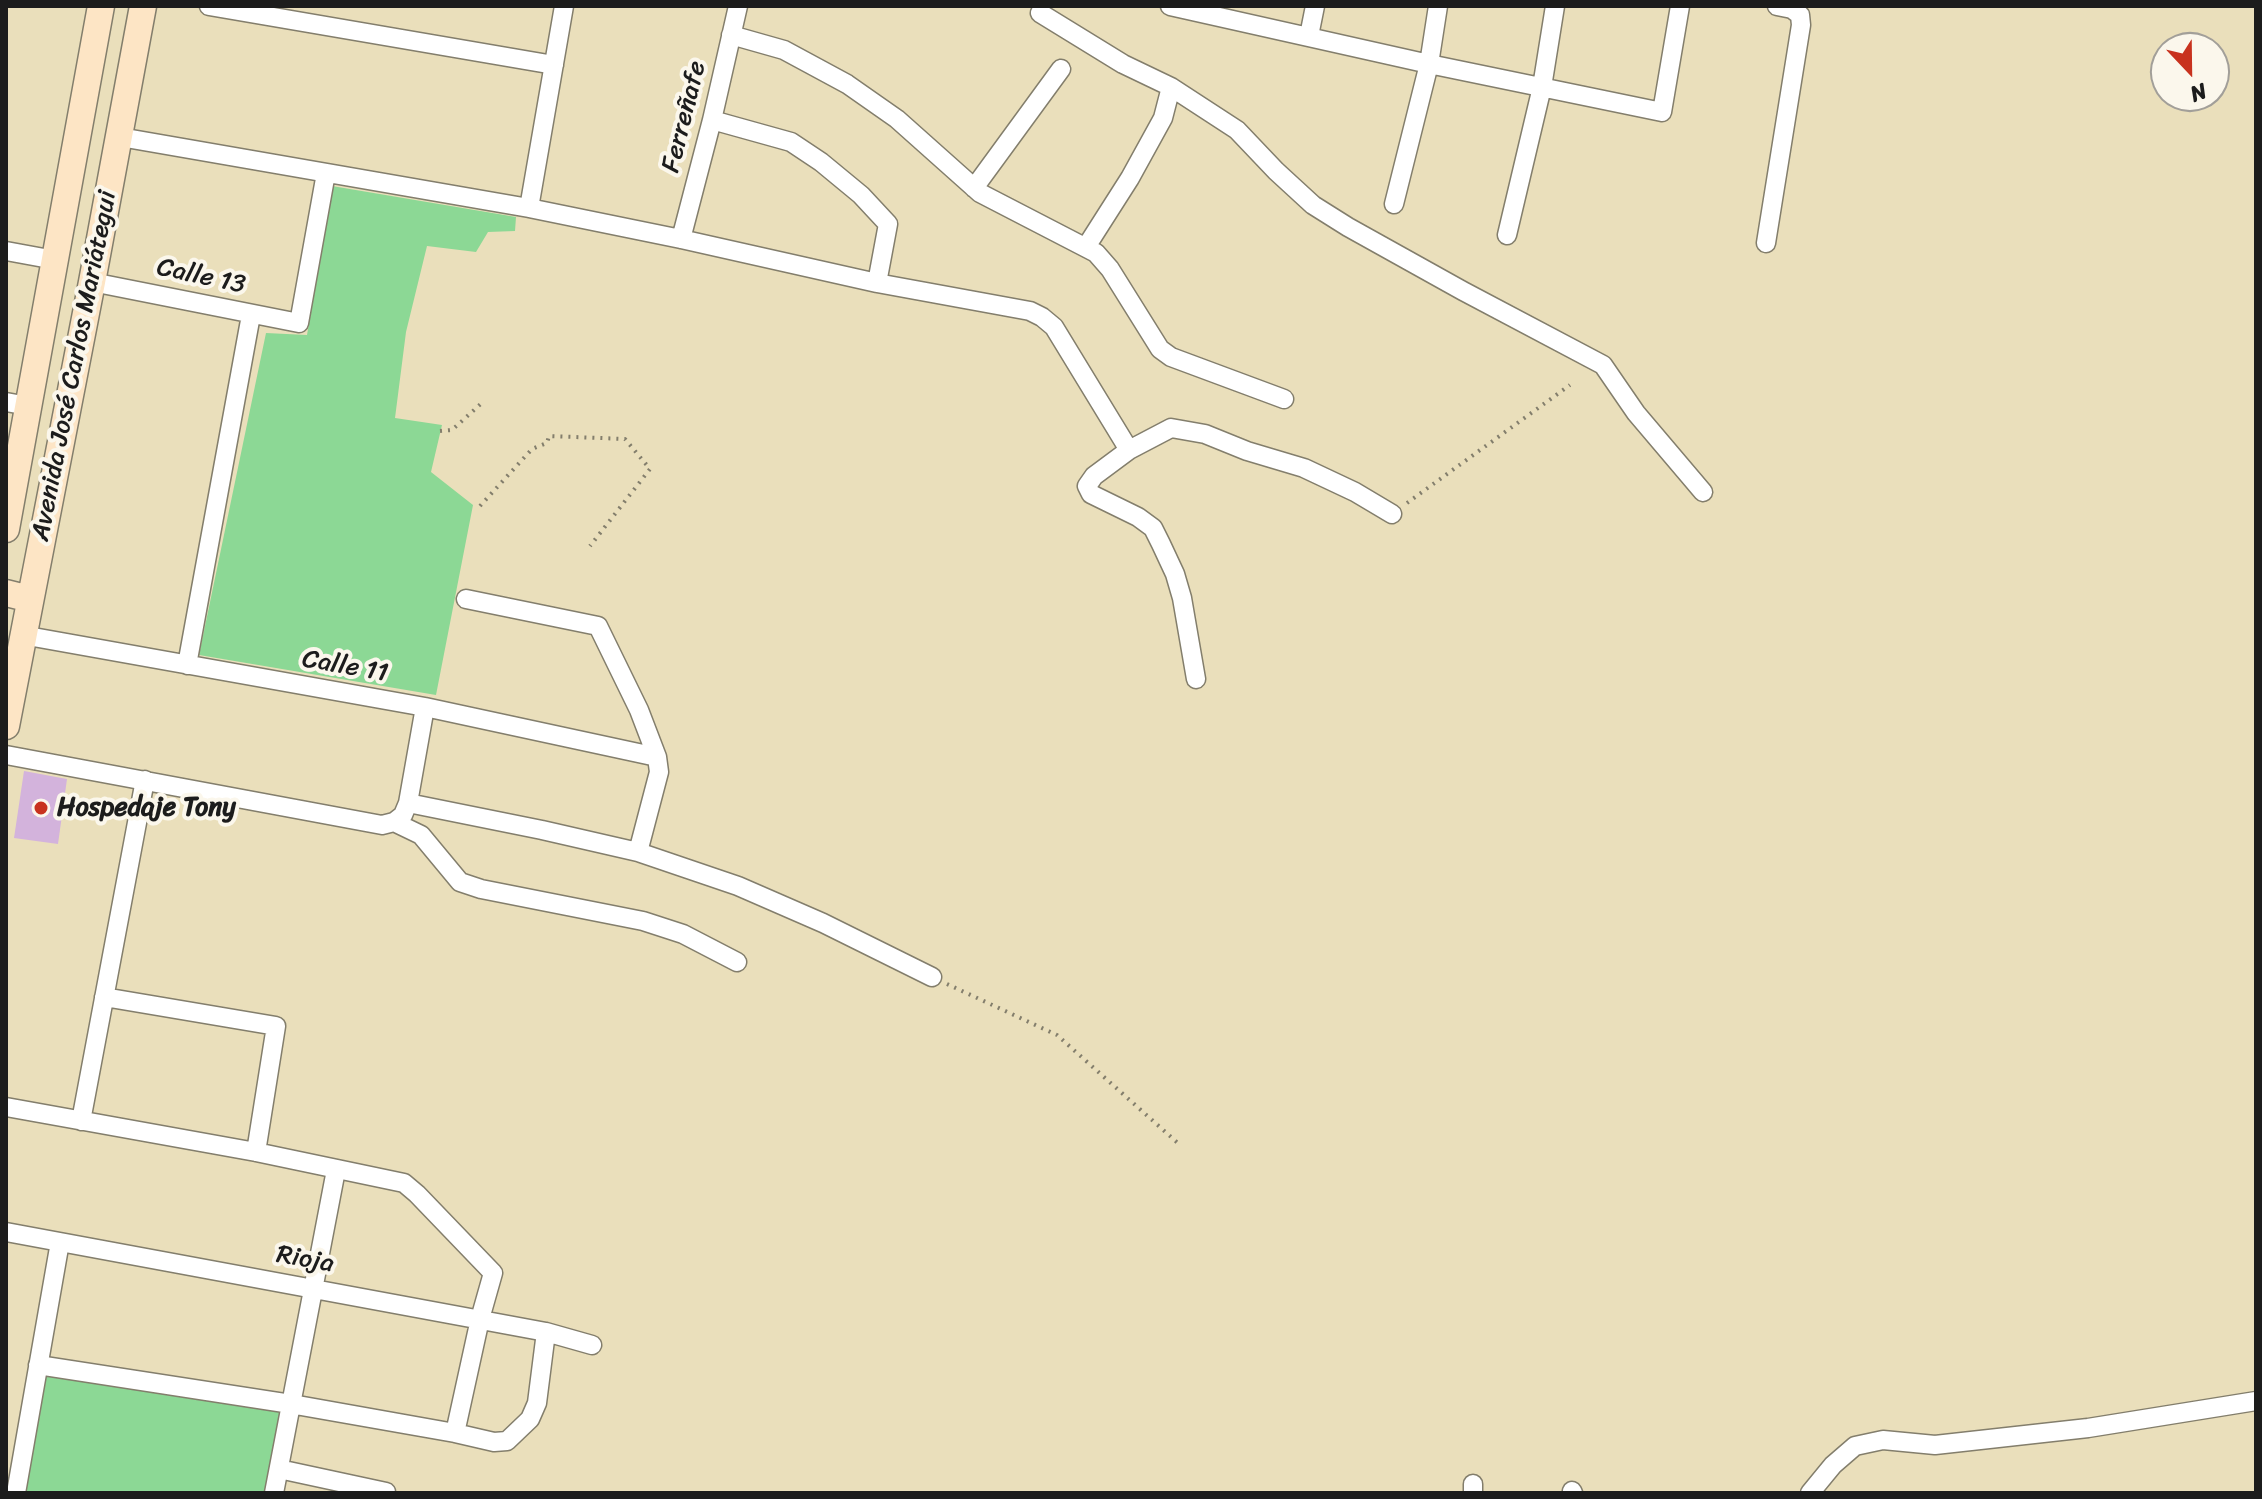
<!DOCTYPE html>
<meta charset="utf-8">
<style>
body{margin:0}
#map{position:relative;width:2262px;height:1499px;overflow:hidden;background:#eadfbb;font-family:Sriracha,sans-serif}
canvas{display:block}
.frame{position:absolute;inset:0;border:8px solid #1c1c1c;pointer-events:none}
.north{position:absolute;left:2150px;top:32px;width:80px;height:80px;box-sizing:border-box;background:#fbf7ec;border:2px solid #a29f99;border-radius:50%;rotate:158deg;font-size:22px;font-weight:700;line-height:32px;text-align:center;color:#1c1c1c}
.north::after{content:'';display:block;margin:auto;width:28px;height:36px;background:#c8321e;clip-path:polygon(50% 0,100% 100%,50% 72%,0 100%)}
</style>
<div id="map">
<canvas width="2262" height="1499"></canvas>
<div class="frame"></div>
<div class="north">N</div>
</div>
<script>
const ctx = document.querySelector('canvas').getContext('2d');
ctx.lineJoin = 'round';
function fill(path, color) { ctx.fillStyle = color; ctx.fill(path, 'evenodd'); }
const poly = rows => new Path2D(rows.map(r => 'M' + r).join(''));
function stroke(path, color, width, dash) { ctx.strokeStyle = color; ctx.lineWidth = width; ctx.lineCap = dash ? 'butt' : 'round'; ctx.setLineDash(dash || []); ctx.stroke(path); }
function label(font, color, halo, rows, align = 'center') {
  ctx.font = font + ' Sriracha,sans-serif'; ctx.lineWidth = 8; ctx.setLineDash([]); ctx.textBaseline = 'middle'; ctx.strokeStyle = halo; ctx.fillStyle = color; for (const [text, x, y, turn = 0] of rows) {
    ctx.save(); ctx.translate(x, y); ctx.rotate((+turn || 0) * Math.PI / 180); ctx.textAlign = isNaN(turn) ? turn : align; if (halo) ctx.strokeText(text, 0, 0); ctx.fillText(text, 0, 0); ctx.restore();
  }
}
fill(poly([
 [332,186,516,217,515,231,488,232,476,252,427,246,406,332,395,418,442,425,431,472,473,505,436,695,199,655,266,333,307,335],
 [46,1373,284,1408,267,1493,23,1493]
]), '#8cd895');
fill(poly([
 [24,771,67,779,58,844,14,838]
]), '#d3b3dc');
const minor = poly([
 [209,6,554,65],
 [1170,6,1429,64,1662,112,1680,6],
 [1040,13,1123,64,1171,87,1237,130,1276,171,1313,205,1348,227,1463,291,1603,365,1636,413,1703,492],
 [731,35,784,50,847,84,897,119,980,193,1096,253,1110,269,1160,349,1171,357,1284,399],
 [1309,36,1315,6],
 [712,120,791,142,821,162,861,195,888,224,877,283],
 [120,137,529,208,681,239,877,283,1030,311,1042,317,1054,327,1129,450],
 [974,188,1061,69],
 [1394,204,1429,64,1438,6],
 [529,208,564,6],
 [1507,235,1542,87,1555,6],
 [681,239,712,120,738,6],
 [1766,243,1801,25,1800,15,1792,9,1777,6],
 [1086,247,1130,178,1163,118,1171,87],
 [6,251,55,260],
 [92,282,299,323,326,173],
 [6,402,28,406],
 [466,599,598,626,639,710,657,757,659,772,638,852],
 [22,635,425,707,657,757],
 [187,665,251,315],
 [1196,679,1182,598,1175,574,1161,544,1153,528,1138,517,1091,494,1087,486,1094,476,1129,450,1171,428,1205,434,1247,451,1304,468,1355,492,1392,514],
 [6,755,382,825,394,822,403,815,408,803,425,707],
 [408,803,542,830,638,852,738,886,823,923,932,977],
 [394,822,421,835,460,882,481,889,643,921,683,934,737,962],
 [104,997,276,1026,256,1152],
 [6,1107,256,1152,404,1183,417,1194,493,1273,480,1319,455,1433],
 [81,1121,145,780],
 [6,1232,546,1332,592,1345],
 [38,1365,291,1404,455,1433,494,1442,507,1441,530,1419,537,1403,546,1332],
 [279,1469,386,1492],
 [1473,1484,1473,1493],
 [1572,1491,1573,1493],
 [16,1493,60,1242],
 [274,1493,336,1170],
 [1810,1493,1833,1465,1855,1446,1883,1440,1935,1445,2088,1428,2256,1401]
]);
const secondary = poly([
 [6,529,101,6],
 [6,593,30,599],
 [6,726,92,282,143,6]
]);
stroke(minor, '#837e6c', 21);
stroke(secondary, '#837e6c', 29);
stroke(poly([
 [440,431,452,430,484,401],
 [1407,503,1570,385],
 [480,506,532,449,547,443,549,436,625,439,650,469,590,546],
 [947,984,1057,1035,1180,1145]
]), '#837e6c', 4, [2, 6]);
stroke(minor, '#fff', 18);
stroke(secondary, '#fde5c5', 26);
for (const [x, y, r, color] of [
 [41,808,8,"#c8321e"]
]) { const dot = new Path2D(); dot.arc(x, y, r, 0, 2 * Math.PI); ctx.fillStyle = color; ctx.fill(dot); stroke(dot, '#fbf7ec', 3); }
label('26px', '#1c1c1c', '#fbf7ec', [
 ["Ferreñafe",685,117,-76],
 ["Calle 13",201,277,12],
 ["Avenida José Carlos Mariátegui",75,366,-79],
 ["Calle 11",345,667,10],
 ["Rioja",305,1260,10]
]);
label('bold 26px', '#1c1c1c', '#fbf7ec', [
 ["Hospedaje Tony",57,808]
], 'left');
</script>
